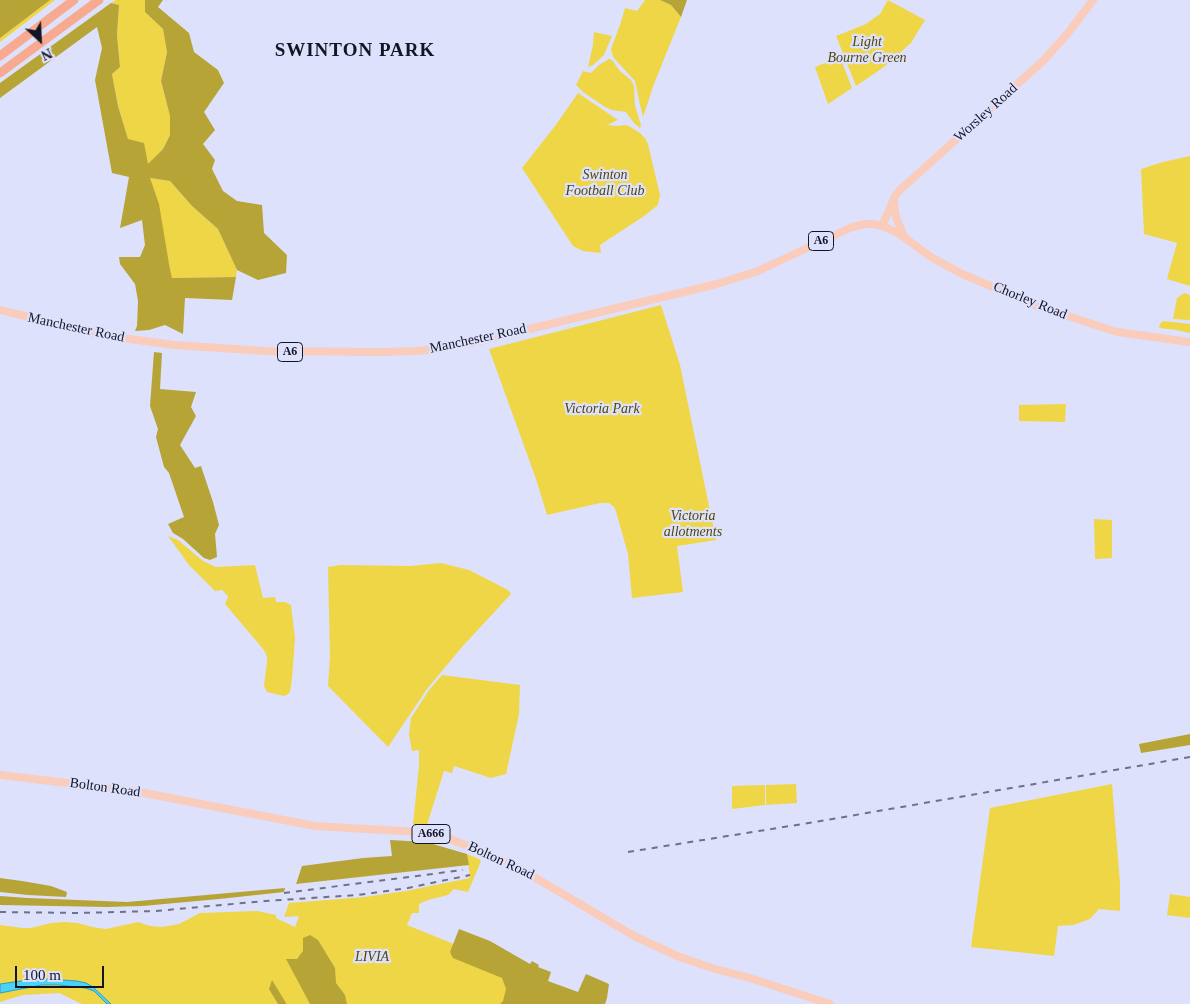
<!DOCTYPE html>
<style>
body{margin:0}
#map{position:relative;width:1190px;height:1004px;overflow:hidden;background:#dee1fc;font-family:Georgia,serif}
canvas{display:block}
.north{position:absolute;left:15px;top:15px;width:50px;height:50px;-webkit-text-stroke:4px #dee1fc;paint-order:stroke;rotate:155deg;font-size:14px;font-weight:700;line-height:20px;text-align:center;color:#131424}
.north::after{content:'';display:block;margin:auto;width:18px;height:22px;background:#131424;clip-path:polygon(50% 0,100% 100%,50% 72%,0 100%)}
.scale{position:absolute;left:15px;top:966px;width:89px;height:22px;box-sizing:border-box;border:2px solid #131424;border-top:0;padding-left:6px;font-size:15px;line-height:18px;white-space:nowrap;color:#131424;-webkit-text-stroke:4px #dee1fc;paint-order:stroke}
</style>
<div id="map">
<canvas width="1190" height="1004"></canvas>
<div class="north">N</div>
<div class="scale">100 m</div>
</div>
<script>
const ctx = document.querySelector('canvas').getContext('2d');
ctx.lineJoin = 'round';
function fill(path, color) { ctx.fillStyle = color; ctx.fill(path, 'evenodd'); }
const poly = rows => new Path2D(rows.map(r => 'M' + r).join(''));
function stroke(path, color, width, dash) { ctx.strokeStyle = color; ctx.lineWidth = width; ctx.lineCap = dash ? 'butt' : 'round'; ctx.setLineDash(dash || []); ctx.stroke(path); }
function label(font, color, halo, rows, align = 'center') {
  ctx.font = font + ' Georgia,serif'; ctx.lineWidth = 4.5; ctx.setLineDash([]); ctx.textBaseline = 'middle'; ctx.strokeStyle = halo; ctx.fillStyle = color; for (const [text, x, y, turn = 0] of rows) {
    ctx.save(); ctx.translate(x, y); ctx.rotate((+turn || 0) * Math.PI / 180); ctx.textAlign = isNaN(turn) ? turn : align; if (halo) ctx.strokeText(text, 0, 0); ctx.fillText(text, 0, 0); ctx.restore();
  }
}
fill(poly([
 [0,0,55,0,0,42],
 [116,0,145,0,145,12,163,29,167,52,161,81,170,116,170,135,163,149,148,165,128,139,118,106,112,74,120,67,117,35,119,5,111,3],
 [645,0,660,0,671,5,681,17,654,84,643,117,639,100,635,81,613,57,611,49,620,25,625,8,637,11],
 [888,0,925,20,911,43,884,67,856,86,836,36,866,24,880,14],
 [594,32,612,36,604,55,593,65,588,67,593,45],
 [840,57,852,88,828,104,815,67],
 [609,59,612,60,620,71,631,80,634,86,635,106,641,125,640,128,634,123,626,112,612,110,605,107,583,92,576,85,583,71,591,73,599,65],
 [578,93,618,120,607,125,618,126,624,125,629,126,640,133,645,138,648,144,660,195,658,205,644,216,600,245,601,253,583,251,573,246,522,168,555,126],
 [1190,156,1190,286,1167,279,1177,243,1144,234,1141,169,1163,162],
 [149,178,170,181,192,206,218,229,237,270,236,277,172,278],
 [1184,293,1190,295,1190,320,1173,319,1177,298],
 [661,305,680,365,716,540,677,546,683,592,632,598,628,554,615,508,609,503,600,503,547,515,536,479,489,349],
 [1163,321,1190,324,1190,333,1176,330,1159,328,1160,324],
 [1066,404,1065,422,1019,421,1019,405],
 [1094,519,1112,520,1112,558,1095,559],
 [168,536,178,540,203,561,216,567,255,565,263,598,275,597,276,602,285,602,291,605,295,638,292,679,290,692,288,694,284,696,267,692,264,686,267,662,267,657,264,650,225,604,228,597,227,595,222,590,215,591,189,565],
 [441,563,469,570,508,590,511,594,462,647,427,689,388,747,328,686,330,657,328,567,340,565,410,566],
 [442,675,520,685,519,714,506,774,491,778,454,766,452,773,444,771,426,828,413,824,419,766,419,750,412,751,409,734,411,718,429,690],
 [796,784,797,803,766,805,766,785],
 [1112,784,1120,883,1120,911,1099,909,1090,919,1073,925,1058,926,1054,956,971,947,990,808],
 [765,785,765,805,732,809,732,786],
 [467,854,479,859,481,861,468,892,454,889,448,895,428,900,419,904,419,913,412,913,407,925,602,1004,111,1004,93,987,28,980,0,984,0,925,23,928,31,928,51,923,65,922,78,923,92,927,106,929,138,922,150,926,162,927,179,924,200,913,257,911,276,915,276,918,295,927,299,916,284,917,289,903,365,897,406,891,470,878],
 [1170,894,1190,897,1190,918,1167,915],
 [42,985,59,985,85,988,94,991,107,1004,82,1004,59,993,23,995,0,1002,0,993]
]), '#efd646');
fill(poly([
 [0,0,50,0,0,38],
 [145,0,163,0,158,7,189,33,194,52,218,70,224,83,204,112,215,130,203,144,215,160,212,169,223,191,237,201,262,205,264,233,287,255,286,273,258,280,237,270,218,229,192,206,170,181,150,178,159,204,169,264,172,278,236,277,232,300,185,298,183,334,165,325,149,330,135,331,137,326,138,301,135,284,120,264,119,257,140,257,145,245,142,220,120,228,129,177,112,173,95,80,102,48,97,27,0,98,0,83,111,3,119,5,117,35,120,67,112,74,118,106,128,139,144,143,148,164,163,149,170,135,170,116,161,81,167,52,163,29,145,12],
 [660,0,687,0,681,17,671,5],
 [154,352,162,353,160,389,196,392,191,407,196,416,180,445,195,468,201,466,213,502,219,525,215,534,217,557,210,560,204,558,183,539,173,533,168,524,184,517,169,473,164,467,156,437,158,429,150,406],
 [1190,734,1190,745,1141,753,1139,744],
 [390,840,426,842,467,854,469,865,296,884,302,866,363,858,392,856],
 [0,878,22,881,51,886,67,892,66,897,28,895,0,892],
 [285,888,284,892,219,899,143,906,107,907,0,905,0,896,28,898,127,902],
 [459,929,490,941,530,964,532,961,539,965,538,967,551,972,548,981,578,992,586,974,609,984,607,998,605,1004,500,1004,503,1001,506,989,502,978,453,958,450,952],
 [310,935,318,940,335,968,336,983,345,995,347,1004,310,1004,286,959,297,959,303,951,303,938],
 [272,980,286,1003,286,1004,278,1004,269,989]
]), '#b6a437');
const water = poly([
 [48,979,77,981,86,983,93,987,111,1004,107,1004,94,991,85,988,59,985,42,985,0,993,0,984,28,980,48,979]
]);
fill(water, '#48d3f9');
stroke(water, '#389ab9', 1);
stroke(poly([
 [894,202,895,213,897,220,904,236],
 [882,226,891,206,895,196,900,190,1044,60,1068,33,1093,0],
 [0,310,101,335,174,345,265,351,381,352,416,351,434,349,471,343,717,284,758,271,852,227,866,224,874,224,882,226,898,233,931,257,960,273,1037,306,1117,332,1190,342],
 [0,775,134,791,315,826,419,832,450,839,478,850,519,868,634,936,677,956,715,969,750,978,830,1004]
]), '#faccbc', 8);
stroke(poly([
 [0,56,74,0],
 [0,73,99,0]
]), '#f7aa8f', 9);
stroke(poly([
 [628,852,815,822,1190,757],
 [284,893,463,870],
 [0,912,79,913,156,911,265,901,358,895,408,888,470,875]
]), '#6f7186', 2, [6, 6]);
for (const [x, y, w] of [
 [821,241,25],
 [290,352,25],
 [431,834,38]
]) { const box = new Path2D(); box.roundRect(x - w / 2, y - 9.5, w, 19, 4); ctx.fillStyle = '#dee1fc'; ctx.fill(box); stroke(box, '#131424', 1); }
label('bold 12px', '#131424', null, [
 ["A6",821,241],
 ["A6",290,352],
 ["A666",431,834]
]);
label('italic 14px', '#4f460a', '#dee1fc', [
 ["Light",867,42],
 ["Bourne Green",867,58],
 ["Swinton",605,175],
 ["Football Club",605,191],
 ["Victoria Park",602,409],
 ["Victoria",693,516],
 ["allotments",693,532],
 ["LIVIA",372,957]
]);
label('14px', '#131424', '#dee1fc', [
 ["Worsley Road",986,113,-42],
 ["Chorley Road",1030,301,22],
 ["Manchester Road",76,328,12],
 ["Manchester Road",478,339,-12],
 ["Bolton Road",105,788,8],
 ["Bolton Road",501,861,25]
]);
ctx.letterSpacing = '1px';
label('bold 19px', '#131424', '#dee1fc', [
 ["SWINTON PARK",355,51]
]);
ctx.letterSpacing = '0px';
</script>
